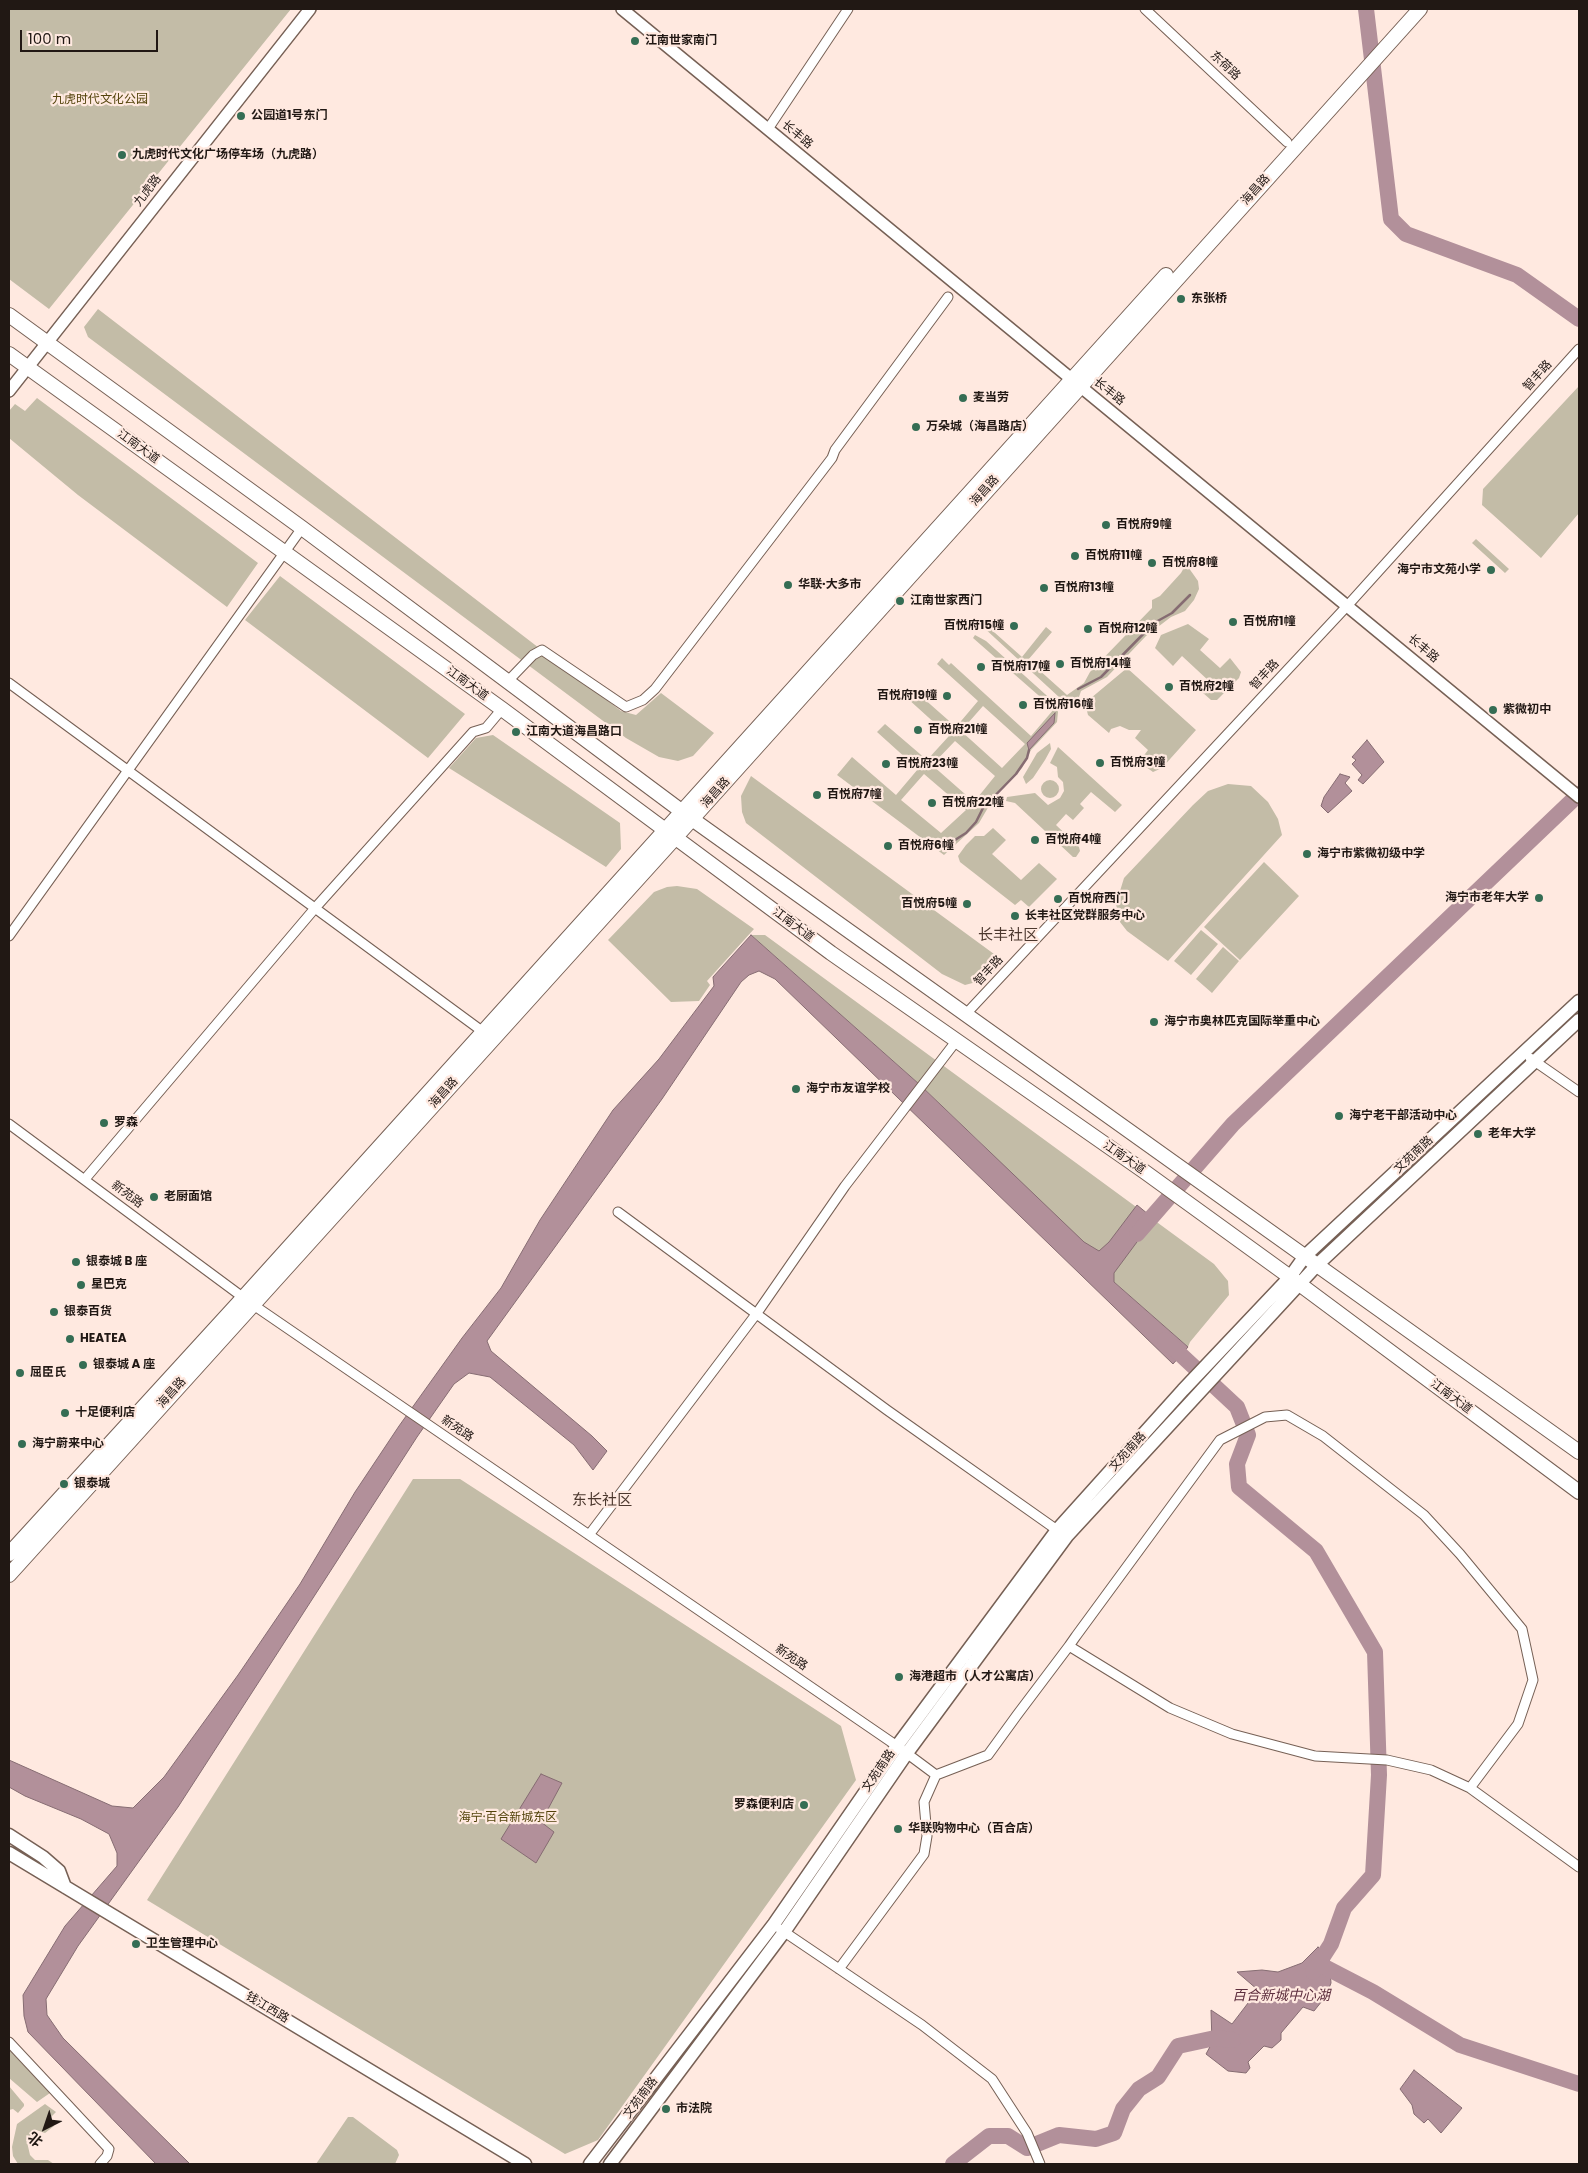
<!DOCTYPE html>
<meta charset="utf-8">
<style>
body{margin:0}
#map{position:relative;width:1588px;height:2173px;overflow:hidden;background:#ffe9e0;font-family:Poppins,"Noto Sans SC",sans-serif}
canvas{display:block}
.frame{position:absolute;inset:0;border:10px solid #211814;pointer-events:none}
.north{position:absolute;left:20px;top:2103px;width:50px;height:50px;-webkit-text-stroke:4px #ffe9e0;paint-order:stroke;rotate:221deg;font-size:14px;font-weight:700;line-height:20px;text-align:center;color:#211814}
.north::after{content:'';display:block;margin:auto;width:18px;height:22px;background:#211814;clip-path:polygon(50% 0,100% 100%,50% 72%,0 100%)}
.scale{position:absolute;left:20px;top:30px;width:138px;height:22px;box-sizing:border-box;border:2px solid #211814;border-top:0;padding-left:6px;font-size:15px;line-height:18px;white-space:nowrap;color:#211814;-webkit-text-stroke:4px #ffe9e0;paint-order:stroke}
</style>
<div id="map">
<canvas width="1588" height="2173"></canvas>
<div class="frame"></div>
<div class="north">北</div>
<div class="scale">100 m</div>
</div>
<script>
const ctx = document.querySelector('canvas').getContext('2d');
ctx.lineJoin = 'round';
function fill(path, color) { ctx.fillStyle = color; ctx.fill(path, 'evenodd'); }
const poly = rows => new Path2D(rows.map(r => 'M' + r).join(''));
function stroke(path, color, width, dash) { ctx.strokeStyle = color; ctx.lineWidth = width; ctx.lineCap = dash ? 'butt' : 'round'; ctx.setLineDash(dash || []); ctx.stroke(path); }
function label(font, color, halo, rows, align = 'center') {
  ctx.font = font + ' Poppins,"Noto Sans SC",sans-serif'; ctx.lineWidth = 4.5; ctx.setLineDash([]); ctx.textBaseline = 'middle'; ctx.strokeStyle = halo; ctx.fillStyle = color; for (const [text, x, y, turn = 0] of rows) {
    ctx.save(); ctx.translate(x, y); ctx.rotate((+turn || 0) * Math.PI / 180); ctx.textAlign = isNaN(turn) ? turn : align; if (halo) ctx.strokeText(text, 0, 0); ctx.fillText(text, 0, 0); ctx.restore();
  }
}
fill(poly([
 [9,9,291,9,49,309,9,279],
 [98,309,621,711,636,715,661,693,714,733,693,756,678,761,659,757,626,738,88,337,84,327],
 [1579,386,1579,513,1541,558,1482,505,1483,489],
 [37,398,258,563,227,607,78,495,9,438,9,411,15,404,25,411],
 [1476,539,1509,569,1505,573,1472,543],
 [1186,564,1198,581,1199,589,1194,600,1185,611,1171,617,1146,636,1107,677,1081,691,1079,697,1064,710,1060,705,1060,698,982,626,985,624,1022,657,1046,627,1052,632,1028,660,1067,695,1084,683,1090,672,1152,608,1152,600,1160,596,1181,573],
 [280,576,465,714,428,758,245,620],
 [1188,624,1209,639,1200,650,1220,668,1230,658,1241,672,1239,678,1217,700,1211,700,1202,692,1210,682,1182,656,1173,666,1155,648,1161,635],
 [975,635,986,641,1055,703,1058,712,1057,722,1031,750,1022,768,996,794,979,823,944,855,837,775,852,757,896,795,918,769,877,732,885,724,927,760,949,736,907,698,914,690,956,727,978,701,937,664,942,658,949,665,951,663,1031,736,1054,709,973,638],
 [983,706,1025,744,1002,768,961,731],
 [955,741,995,776,974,802,932,765],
 [924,774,966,810,941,833,901,800],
 [1127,668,1196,730,1162,768,1153,772,1139,762,1148,750,1135,738,1141,730,1129,730,1120,726,1111,729,1109,733,1088,715,1086,707,1091,698],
 [493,735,620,823,621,849,606,867,449,768,476,738],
 [1050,743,1051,749,1045,760,1033,778,1026,784,1023,777,1037,753],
 [1058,747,1122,805,1115,812,1091,792,1080,804,1084,808,1073,820,1066,814,1056,825,1079,847,1080,851,1076,857,1073,857,1015,803,1006,801,1007,797,1035,793,1048,805,1060,798,1064,791,1063,782,1058,777,1057,767,1050,763],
 [751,776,994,954,1003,963,984,980,965,985,942,974,746,823,742,812,741,796],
 '1041 789a9 9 0 1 1 18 0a9 9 0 1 1-18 0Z',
 [1228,784,1251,786,1268,802,1278,819,1282,835,1168,961,1127,931,1120,922,1116,904,1124,878,1193,805,1208,791],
 [993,828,1006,840,992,854,1021,880,1039,863,1057,879,1029,907,1021,900,1015,905,960,862,958,856,966,845,975,836,984,836],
 [1264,862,1299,896,1240,960,1204,927],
 [677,886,697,889,754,929,707,981,710,985,699,1001,671,1002,608,940,654,892,667,887],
 [1201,930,1218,944,1191,975,1174,961],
 [751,935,765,935,1214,1264,1228,1281,1229,1295,1190,1342,1188,1347,1114,1282,981,1143,919,1084],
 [1223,947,1239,961,1212,993,1196,979],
 [413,1479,460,1479,841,1726,856,1780,598,2140,565,2154,147,1900],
 [9,2049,25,2066,50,2093,37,2102,9,2078],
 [9,2086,24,2104,24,2106,18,2113,13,2109,9,2110],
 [45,2104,56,2112,48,2120,54,2126,45,2133,36,2130,27,2142,30,2155,35,2160,48,2160,54,2164,18,2164,13,2156,12,2147,17,2124],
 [348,2117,353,2117,397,2150,399,2155,395,2164,316,2164]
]), '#c3bca7');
const water = poly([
 [1055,713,1054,723,1029,750,1027,743,1055,713],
 [1367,740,1384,762,1363,784,1358,780,1362,775,1352,764,1356,760,1352,757,1367,740],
 [1340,774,1350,777,1345,783,1352,791,1328,813,1321,806,1324,797,1340,774],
 [751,935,919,1084,1084,1242,1099,1251,1109,1242,1137,1205,1154,1219,1114,1273,1114,1282,1188,1347,1173,1364,775,979,759,971,749,975,741,982,662,1099,487,1341,491,1351,592,1436,607,1451,593,1470,574,1445,490,1377,469,1373,454,1384,417,1437,178,1807,78,1946,46,1999,47,2015,63,2038,190,2164,156,2164,28,2032,24,2016,23,1995,65,1926,117,1866,117,1853,109,1834,81,1819,25,1796,9,1787,9,1760,112,1806,133,1808,164,1777,238,1675,300,1584,355,1492,399,1426,462,1338,501,1288,540,1220,613,1110,659,1059,714,986,713,977,751,935],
 [541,1774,562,1783,541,1822,554,1832,536,1863,501,1839,541,1774],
 [1318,1947,1329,1958,1331,1983,1326,1996,1314,2011,1303,2007,1281,2033,1281,2040,1272,2048,1264,2046,1248,2062,1250,2068,1246,2073,1228,2071,1206,2054,1212,2043,1211,2010,1232,2024,1258,1990,1237,1972,1262,1970,1278,1972,1302,1963,1318,1947],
 [1414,2070,1462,2108,1441,2133,1428,2119,1424,2123,1414,2114,1412,2105,1400,2089,1414,2070]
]);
fill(water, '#b2909a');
stroke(water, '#866c72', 1);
stroke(poly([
 [1078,689,1101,677,1154,623,1172,613,1190,595],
 [947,845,966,833,976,822,983,808,1016,774,1027,758,1029,750]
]), '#866c72', 2.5);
stroke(poly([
 [1366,9,1391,219,1406,234,1517,275,1579,319],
 [1137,1234,1233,1124,1579,794],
 [1165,1340,1237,1407,1248,1435,1237,1464,1239,1487,1316,1551,1375,1652,1379,1775,1373,1875,1344,1908,1331,1944,1313,1972],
 [1319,1964,1373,1992,1460,2045,1579,2084],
 [953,2164,989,2136,1008,2136,1027,2148,1059,2135,1096,2139,1114,2133,1123,2109,1139,2089,1158,2077,1178,2046,1215,2038,1233,2040]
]), '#b2909a', 16);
const minor = poly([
 [1145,9,1287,142],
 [768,129,848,9],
 [508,681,533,655,542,650,626,707,643,700,655,689,832,458,835,450,948,297],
 [9,683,486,1034],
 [9,936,302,528],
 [965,1015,1348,605,1579,349],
 [1530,1058,1579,1092],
 [9,1124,252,1304,897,1746,936,1775,988,1755,1017,1715,1069,1646,1076,1636,1134,1557,1220,1440,1265,1417,1287,1415,1323,1436,1424,1515,1460,1554,1522,1629,1533,1680,1518,1724,1470,1788,1431,1770,1387,1760,1315,1756,1232,1734,1170,1708,1069,1646],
 [85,1179,316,907,473,732,486,728,502,709],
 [618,1212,887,1410,1057,1530],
 [589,1535,757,1313,845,1186,957,1040],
 [1470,1788,1579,1867],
 [780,1929,922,2025,992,2079,1027,2133,1040,2164],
 [839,1969,924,1854,927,1836,924,1802,936,1775],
 [9,2042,109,2149,107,2156,100,2164]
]);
const tertiary = poly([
 [622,9,1579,797],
 [9,391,310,9]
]);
const secondary = poly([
 [9,1835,43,1857,59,1871,65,1887],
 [9,1853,525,2164],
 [590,2164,774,1924,897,1746,1057,1530,1183,1390,1290,1277,1305,1256,1579,1001],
 [610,2164,784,1932,907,1753,1067,1536,1317,1265,1579,1020]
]);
const primary = poly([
 [9,1554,243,1298,1166,275],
 [9,1575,675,838,1420,9]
]);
const trunk = poly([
 [9,315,302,528,692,819,1579,1452],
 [9,354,502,709,831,953,1145,1172,1290,1277,1579,1492]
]);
stroke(minor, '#766055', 11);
stroke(tertiary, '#766055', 14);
stroke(secondary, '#766055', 15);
stroke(primary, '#766055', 16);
stroke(trunk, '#766055', 16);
stroke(minor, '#fff', 9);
stroke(tertiary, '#fff', 11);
stroke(secondary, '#fff', 12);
stroke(primary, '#fff', 14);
stroke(trunk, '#fff', 14);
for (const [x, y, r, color] of [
 [635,41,5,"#356d54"],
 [241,116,5,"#356d54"],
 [122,155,5,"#356d54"],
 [1181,299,5,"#356d54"],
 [963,398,5,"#356d54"],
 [916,427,5,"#356d54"],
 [1106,525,5,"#356d54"],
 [1075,556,5,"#356d54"],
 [1152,563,5,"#356d54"],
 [1491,570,5,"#356d54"],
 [788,585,5,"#356d54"],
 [1044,588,5,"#356d54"],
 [900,601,5,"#356d54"],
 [1233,622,5,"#356d54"],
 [1014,626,5,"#356d54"],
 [1088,629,5,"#356d54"],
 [1060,664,5,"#356d54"],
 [981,667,5,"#356d54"],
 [1169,687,5,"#356d54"],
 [947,696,5,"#356d54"],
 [1023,705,5,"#356d54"],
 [1493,710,5,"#356d54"],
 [918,730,5,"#356d54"],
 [516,732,5,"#356d54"],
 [1100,763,5,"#356d54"],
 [886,764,5,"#356d54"],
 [817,795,5,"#356d54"],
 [932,803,5,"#356d54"],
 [1035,840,5,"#356d54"],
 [888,846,5,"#356d54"],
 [1307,854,5,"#356d54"],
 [1539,898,5,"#356d54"],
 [1058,899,5,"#356d54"],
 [967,904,5,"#356d54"],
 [1015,916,5,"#356d54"],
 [1154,1022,5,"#356d54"],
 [796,1089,5,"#356d54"],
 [1339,1116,5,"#356d54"],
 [104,1123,5,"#356d54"],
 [1478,1134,5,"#356d54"],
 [154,1197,5,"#356d54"],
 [76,1262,5,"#356d54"],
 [81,1285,5,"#356d54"],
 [54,1312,5,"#356d54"],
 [70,1339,5,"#356d54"],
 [83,1365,5,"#356d54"],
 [20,1373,5,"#356d54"],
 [65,1413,5,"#356d54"],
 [22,1444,5,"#356d54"],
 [64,1484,5,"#356d54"],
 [899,1677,5,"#356d54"],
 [804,1805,5,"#356d54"],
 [898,1829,5,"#356d54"],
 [136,1944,5,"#356d54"],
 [666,2109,5,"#356d54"]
]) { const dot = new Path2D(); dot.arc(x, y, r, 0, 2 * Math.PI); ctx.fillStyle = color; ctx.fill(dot); stroke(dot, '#ffe9e0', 2); }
label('bold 12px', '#211814', '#ffe9e0', [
 ["江南世家南门",645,41],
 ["公园道1号东门",251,116],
 ["九虎时代文化广场停车场（九虎路）",132,155],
 ["东张桥",1191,299],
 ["麦当劳",973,398],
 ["万朵城（海昌路店）",926,427],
 ["百悦府9幢",1116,525],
 ["百悦府11幢",1085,556],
 ["百悦府8幢",1162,563],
 ["海宁市文苑小学",1481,570,"right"],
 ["华联·大多市",798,585],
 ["百悦府13幢",1054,588],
 ["江南世家西门",910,601],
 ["百悦府1幢",1243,622],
 ["百悦府15幢",1004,626,"right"],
 ["百悦府12幢",1098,629],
 ["百悦府14幢",1070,664],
 ["百悦府17幢",991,667],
 ["百悦府2幢",1179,687],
 ["百悦府19幢",937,696,"right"],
 ["百悦府16幢",1033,705],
 ["紫微初中",1503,710],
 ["百悦府21幢",928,730],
 ["江南大道海昌路口",526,732],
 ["百悦府3幢",1110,763],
 ["百悦府23幢",896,764],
 ["百悦府7幢",827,795],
 ["百悦府22幢",942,803],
 ["百悦府4幢",1045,840],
 ["百悦府6幢",898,846],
 ["海宁市紫微初级中学",1317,854],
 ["海宁市老年大学",1529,898,"right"],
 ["百悦府西门",1068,899],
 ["百悦府5幢",957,904,"right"],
 ["长丰社区党群服务中心",1025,916],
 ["海宁市奥林匹克国际举重中心",1164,1022],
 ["海宁市友谊学校",806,1089],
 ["海宁老干部活动中心",1349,1116],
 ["罗森",114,1123],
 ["老年大学",1488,1134],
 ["老厨面馆",164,1197],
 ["银泰城 B 座",86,1262],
 ["星巴克",91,1285],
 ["银泰百货",64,1312],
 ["HEATEA",80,1339],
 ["银泰城 A 座",93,1365],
 ["屈臣氏",30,1373],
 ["十足便利店",75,1413],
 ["海宁蔚来中心",32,1444],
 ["银泰城",74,1484],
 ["海港超市（人才公寓店）",909,1677],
 ["罗森便利店",794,1805,"right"],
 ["华联购物中心（百合店）",908,1829],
 ["卫生管理中心",146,1944],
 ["市法院",676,2109]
], 'left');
label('12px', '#211814', '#ffe9e0', [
 ["东荷路",1225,66,43],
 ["长丰路",797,135,40],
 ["海昌路",1256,190,-48],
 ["九虎路",148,191,-52],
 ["智丰路",1538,376,-48],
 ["长丰路",1109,392,39],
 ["江南大道",138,447,36],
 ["海昌路",985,491,-48],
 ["长丰路",1423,649,40],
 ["智丰路",1265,675,-47],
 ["江南大道",467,684,36],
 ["海昌路",716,793,-48],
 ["江南大道",793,925,37],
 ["智丰路",989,971,-47],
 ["海昌路",444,1093,-48],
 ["文苑南路",1414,1155,-43],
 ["江南大道",1124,1158,35],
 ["新苑路",127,1195,37],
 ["海昌路",172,1393,-48],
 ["江南大道",1451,1397,37],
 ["新苑路",457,1429,34],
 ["文苑南路",1128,1452,-48],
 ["新苑路",791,1658,34],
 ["文苑南路",879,1771,-56],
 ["钱江西路",267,2008,31],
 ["文苑南路",641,2098,-53]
]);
label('12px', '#53430b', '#ffe9e0', [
 ["九虎时代文化公园",100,100],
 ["海宁·百合新城东区",508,1818]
]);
label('italic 14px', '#5e2e3e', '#ffe9e0', [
 ["百合新城中心湖",1281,1996]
]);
label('15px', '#4c382e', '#ffe9e0', [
 ["长丰社区",1008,936],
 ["东长社区",602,1501]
]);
</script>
